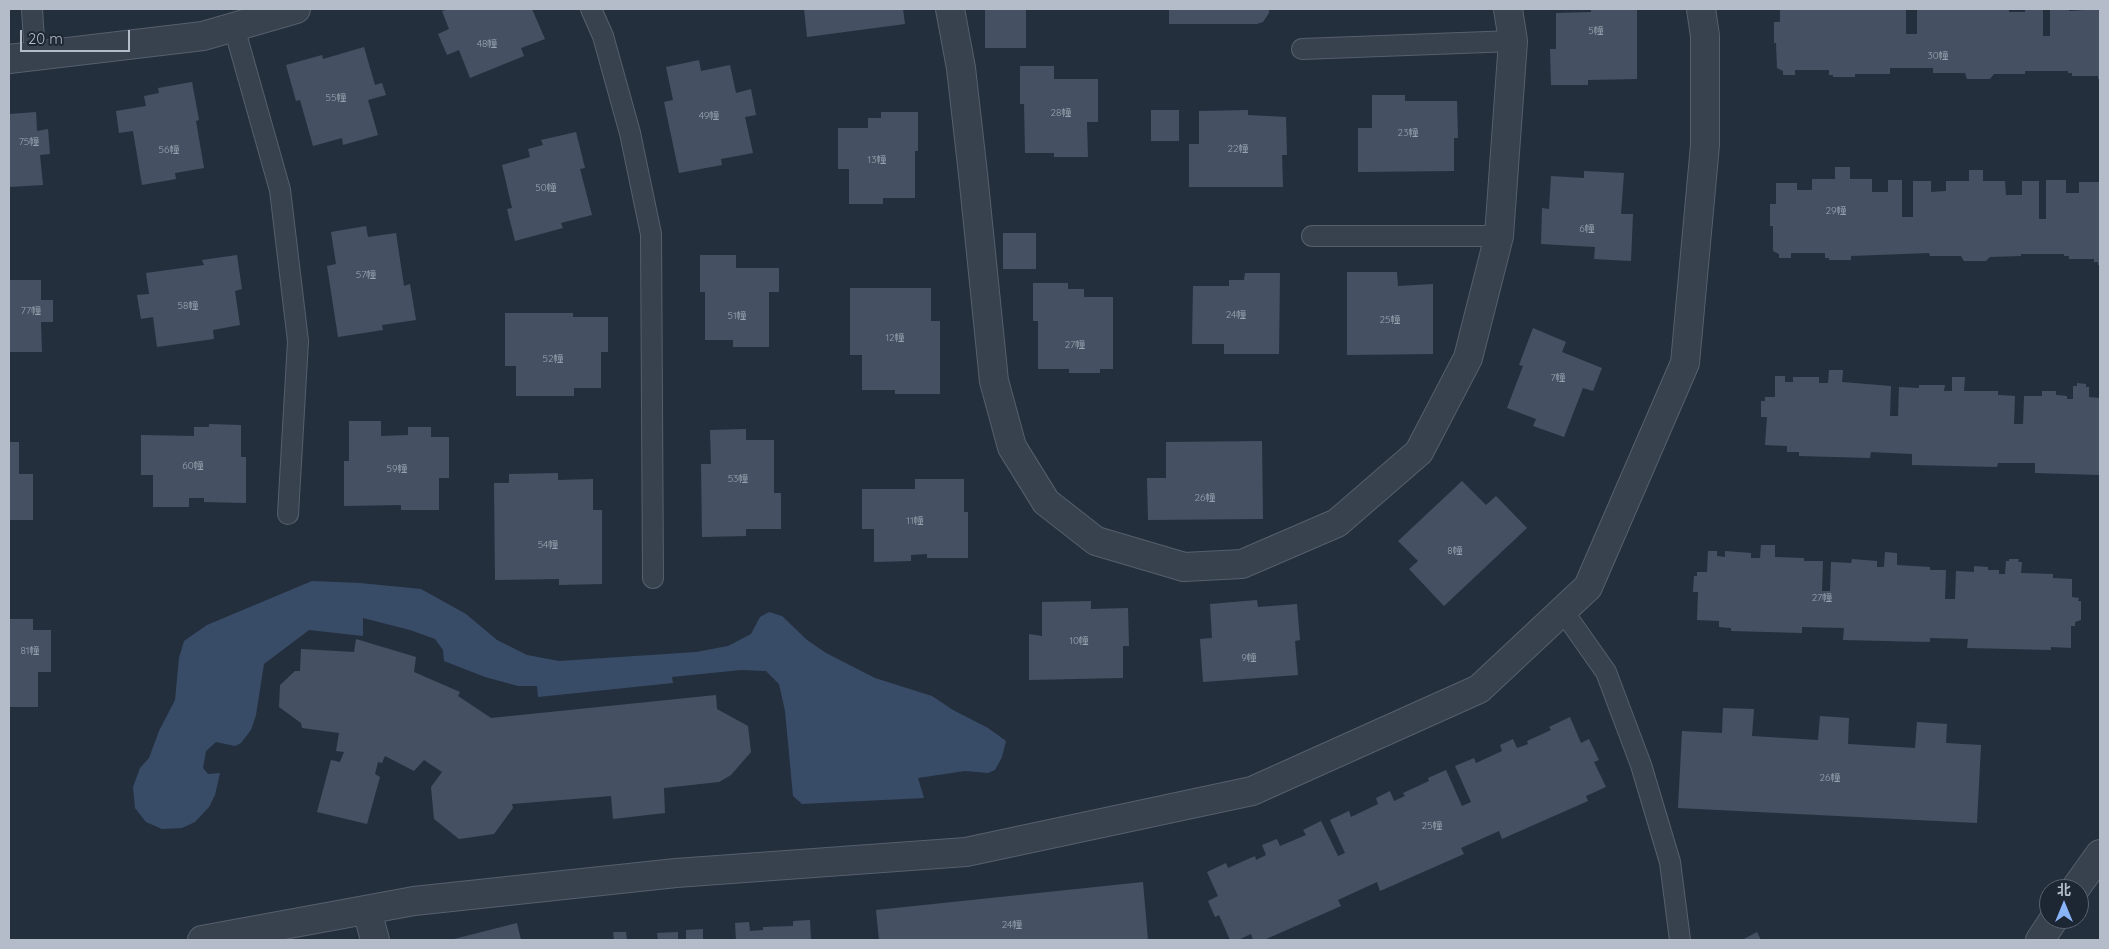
<!DOCTYPE html>
<meta charset="utf-8">
<style>
body{margin:0}
#map{position:relative;width:2109px;height:949px;overflow:hidden;background:#242f3e;font-family:Quicksand,"Noto Sans SC",sans-serif}
canvas{display:block}
.frame{position:absolute;inset:0;border:10px solid #b4bcc9;pointer-events:none}
.north{position:absolute;left:2039px;top:879px;width:50px;height:50px;box-sizing:border-box;background:#1d2633;border:1px solid #59626f;border-radius:50%;rotate:0deg;font-size:14px;font-weight:700;line-height:20px;text-align:center;color:#b4bcc9}
.north::after{content:'';display:block;margin:auto;width:18px;height:22px;background:#8ab4f8;clip-path:polygon(50% 0,100% 100%,50% 72%,0 100%)}
.scale{position:absolute;left:20px;top:30px;width:110px;height:22px;box-sizing:border-box;border:2px solid #b4bcc9;border-top:0;padding-left:6px;font-size:15px;line-height:18px;white-space:nowrap;color:#b4bcc9;-webkit-text-stroke:4px #1d2633;paint-order:stroke}
</style>
<div id="map">
<canvas width="2109" height="949"></canvas>
<div class="frame"></div>
<div class="north">北</div>
<div class="scale">20 m</div>
</div>
<script>
const ctx = document.querySelector('canvas').getContext('2d');
ctx.lineJoin = 'round';
function fill(path, color) { ctx.fillStyle = color; ctx.fill(path, 'evenodd'); }
const poly = rows => new Path2D(rows.map(r => 'M' + r).join(''));
function stroke(path, color, width, dash) { ctx.strokeStyle = color; ctx.lineWidth = width; ctx.lineCap = dash ? 'butt' : 'round'; ctx.setLineDash(dash || []); ctx.stroke(path); }
function label(font, color, halo, rows, align = 'center') {
  ctx.font = font + ' Quicksand,"Noto Sans SC",sans-serif'; ctx.lineWidth = 4; ctx.setLineDash([]); ctx.textBaseline = 'middle'; ctx.strokeStyle = halo; ctx.fillStyle = color; for (const [text, x, y, turn = 0] of rows) {
    ctx.save(); ctx.translate(x, y); ctx.rotate((+turn || 0) * Math.PI / 180); ctx.textAlign = isNaN(turn) ? turn : align; if (halo) ctx.strokeText(text, 0, 0); ctx.fillText(text, 0, 0); ctx.restore();
  }
}
fill(poly([
 [312,581,360,583,421,589,466,614,497,640,527,655,559,661,696,652,728,646,751,634,760,617,769,612,782,616,807,640,826,653,875,678,932,696,953,710,988,728,1006,741,1002,757,995,770,988,773,965,771,918,778,924,798,802,804,793,796,785,711,779,684,766,671,741,670,672,677,673,683,538,697,537,686,518,686,485,677,444,661,443,650,435,639,410,630,363,618,363,636,309,630,264,664,256,715,251,730,241,743,235,746,216,742,206,751,203,768,208,774,220,773,215,795,209,807,195,822,182,828,162,829,146,822,135,808,133,787,140,768,149,758,159,731,175,700,179,658,184,641,207,625]
]), '#394c67');
fill(poly([
 [449,9,532,9,545,39,521,48,524,56,470,78,459,50,447,55,438,34,449,29,442,11],
 [804,9,903,9,905,24,807,37],
 [1169,9,1269,9,1269,13,1263,22,1257,24,1169,24],
 [1591,9,1637,9,1637,79,1588,80,1588,85,1551,85,1550,49,1556,49,1556,13,1591,12],
 [1780,9,1906,9,1906,34,1917,34,1917,9,2009,9,2009,12,2025,12,2025,9,2043,9,2043,36,2050,36,2050,9,2069,9,2069,11,2100,9,2100,79,2098,79,2098,76,2072,76,2072,73,2068,73,2068,71,2025,71,2025,74,1994,74,1990,79,1967,79,1965,73,1933,73,1933,68,1890,68,1890,74,1855,74,1855,77,1833,77,1833,75,1829,75,1829,70,1795,70,1795,75,1783,75,1783,71,1777,68,1776,43,1774,43,1774,22,1780,22],
 [985,10,1026,10,1026,48,985,48],
 [364,47,375,85,382,83,386,95,368,100,378,135,343,145,342,138,313,146,300,100,296,101,286,65,322,55,323,59],
 [699,60,701,71,730,65,736,93,751,89,756,115,745,117,753,153,721,159,722,165,679,173,664,102,673,100,666,67],
 [1020,66,1054,66,1054,79,1098,79,1098,122,1087,122,1088,157,1054,157,1054,153,1025,153,1024,104,1020,104],
 [192,82,199,120,196,121,204,168,175,173,176,179,142,185,133,131,119,133,116,111,146,106,144,96,159,93,158,88],
 [1372,95,1405,95,1405,101,1457,101,1458,138,1454,138,1454,171,1358,172,1358,128,1372,128],
 [1151,110,1179,110,1179,141,1151,141],
 [1248,110,1248,115,1286,117,1287,155,1282,155,1283,187,1189,187,1189,144,1199,144,1199,111],
 [36,112,37,131,48,129,50,154,40,155,43,185,9,187,9,114],
 [881,112,918,112,918,151,915,151,915,198,883,198,883,204,849,204,849,169,838,169,838,128,868,128,868,118,881,118],
 [576,132,585,168,580,169,592,215,561,223,563,228,515,241,507,209,512,208,502,165,530,157,528,149,543,145,541,140],
 [1835,167,1850,167,1850,179,1872,179,1872,192,1888,192,1888,180,1902,180,1902,217,1913,217,1913,181,1931,181,1931,192,1946,191,1946,181,1969,181,1969,170,1983,170,1983,181,2005,181,2006,195,2022,195,2022,181,2039,181,2039,219,2046,219,2046,180,2066,180,2066,193,2079,193,2079,182,2100,182,2100,265,2098,265,2098,262,2094,262,2094,259,2069,259,2069,256,2064,256,2064,254,2021,254,2021,256,1990,257,1986,261,1964,261,1961,256,1930,256,1929,253,1851,256,1851,260,1829,260,1829,258,1825,258,1825,253,1791,253,1791,258,1779,258,1779,254,1773,251,1773,226,1770,226,1770,204,1776,204,1776,183,1797,183,1797,190,1812,190,1812,179,1835,179],
 [1584,171,1624,173,1621,214,1633,214,1631,261,1594,259,1595,247,1541,244,1542,208,1549,209,1551,176,1584,178],
 [366,226,368,237,396,233,404,286,410,284,416,320,382,325,383,330,338,337,327,266,336,264,331,232],
 [1003,233,1036,233,1036,269,1003,269],
 [237,255,242,289,235,291,240,325,213,330,214,339,157,347,153,317,141,319,137,295,149,294,146,273,204,265,202,260],
 [700,255,736,255,736,268,779,268,779,292,769,292,769,347,733,347,733,340,705,340,705,292,700,292],
 [1347,272,1397,272,1398,286,1433,284,1433,354,1347,355],
 [1245,273,1280,273,1279,354,1224,354,1224,344,1192,344,1193,286,1229,286,1229,280,1244,280],
 [9,280,41,280,41,300,53,300,53,322,41,322,42,352,9,352],
 [1033,283,1068,283,1068,289,1084,289,1084,297,1113,297,1113,369,1100,369,1100,373,1069,373,1069,369,1038,369,1038,321,1033,321],
 [850,288,931,288,931,321,940,321,940,394,895,394,895,390,862,390,862,355,850,355],
 [505,313,573,313,573,317,608,317,608,352,601,352,601,388,574,388,574,396,516,396,516,366,505,366],
 [1533,328,1566,342,1562,352,1602,368,1593,391,1583,388,1564,437,1533,426,1536,419,1507,408,1523,366,1519,365],
 [1829,370,1843,370,1842,382,1891,386,1890,416,1898,416,1899,387,1919,388,1919,385,1945,385,1944,391,1952,391,1952,377,1965,377,1964,391,1998,391,1998,395,2015,396,2014,424,2023,424,2024,396,2042,396,2042,391,2056,391,2056,395,2067,396,2067,399,2073,399,2073,386,2077,386,2077,383,2086,384,2086,387,2089,387,2089,397,2100,398,2100,475,2035,473,2035,463,1998,463,1997,467,1912,465,1912,454,1871,452,1870,458,1799,456,1799,452,1787,452,1787,446,1765,445,1767,417,1761,417,1761,401,1765,401,1765,397,1775,397,1775,376,1785,376,1785,382,1793,382,1793,377,1819,377,1819,383,1828,383],
 [349,421,381,421,381,436,408,435,408,427,431,427,431,437,449,437,449,478,439,478,439,510,401,510,401,505,344,506,344,461,349,461],
 [209,424,241,425,241,457,246,457,246,503,204,502,204,498,189,498,189,507,153,507,153,475,141,475,141,435,194,436,194,427,209,427],
 [746,429,746,440,774,440,774,493,781,493,781,529,746,529,746,536,702,537,701,464,711,464,710,430],
 [1262,441,1263,519,1148,520,1147,478,1166,478,1166,442],
 [9,442,19,442,19,474,33,474,33,520,9,520],
 [558,473,558,480,593,479,593,510,602,510,602,584,559,585,559,579,495,580,494,483,509,483,509,474],
 [915,479,964,479,964,512,968,512,968,558,927,558,927,554,911,555,911,561,874,562,874,529,862,529,862,489,915,489],
 [1462,481,1486,505,1496,496,1527,528,1444,606,1409,569,1418,561,1398,541],
 [1761,545,1775,545,1775,557,1804,558,1804,561,1823,561,1822,591,1830,591,1831,562,1851,563,1852,559,1877,561,1877,567,1884,567,1885,552,1897,553,1897,565,1930,567,1930,570,1946,570,1945,599,1955,599,1956,571,1974,572,1974,566,1988,567,1988,570,1999,570,1999,574,2005,574,2006,561,2009,561,2009,559,2019,559,2018,562,2022,562,2021,573,2053,574,2053,578,2072,579,2072,597,2079,598,2078,601,2081,601,2081,620,2075,622,2075,626,2071,626,2071,648,2051,647,2051,650,1967,648,1968,639,1930,638,1930,642,1843,640,1844,628,1802,627,1802,633,1731,631,1731,628,1719,627,1719,621,1697,620,1698,592,1693,592,1694,576,1697,576,1697,572,1707,572,1708,551,1717,551,1717,556,1725,557,1725,551,1751,553,1751,558,1760,558],
 [1257,600,1258,607,1297,604,1300,640,1295,641,1298,675,1203,682,1200,639,1212,638,1210,604],
 [1091,601,1091,609,1128,608,1129,646,1123,646,1123,678,1029,680,1029,634,1042,636,1042,602],
 [9,619,33,619,33,630,51,630,51,672,38,672,38,707,9,707],
 [356,639,416,657,414,672,460,692,458,696,491,718,716,695,717,709,748,726,751,752,731,775,719,782,664,788,665,813,613,819,611,796,512,804,513,808,494,834,459,839,434,819,431,787,442,772,424,760,414,771,385,756,382,763,378,762,375,774,380,777,367,824,317,812,331,760,340,762,344,752,336,751,339,733,302,728,301,723,279,707,280,685,295,671,300,671,301,649,354,652],
 [1723,708,1754,709,1752,736,1818,740,1820,716,1849,718,1848,744,1915,748,1917,722,1947,724,1946,743,1981,745,1977,823,1678,808,1682,731,1722,733],
 [1570,717,1581,743,1589,739,1599,760,1594,762,1606,787,1586,796,1588,801,1502,839,1499,831,1461,848,1464,854,1380,891,1377,882,1338,900,1341,906,1264,940,1253,940,1251,934,1238,940,1230,940,1219,915,1215,917,1208,901,1218,896,1207,872,1226,863,1228,868,1255,856,1256,860,1266,855,1262,845,1277,839,1280,846,1306,835,1303,830,1321,821,1338,856,1345,853,1330,820,1349,811,1351,817,1378,804,1376,798,1390,791,1394,801,1405,796,1403,793,1429,781,1428,778,1446,770,1462,806,1471,802,1455,766,1474,758,1476,763,1502,751,1500,745,1513,739,1517,748,1528,744,1527,741,1551,730,1549,727],
 [1143,882,1148,940,879,940,876,910],
 [810,920,811,940,736,940,735,923,749,922,750,931,763,930,763,927,793,926,793,921],
 [517,923,521,940,450,940],
 [703,929,703,940,686,940,686,930],
 [613,932,626,932,627,940,614,940],
 [678,932,678,940,658,940,657,933],
 [1757,932,1761,940,1742,940]
]), '#455162');
const service = poly([
 [32,9,35,56],
 [591,9,603,36,630,133,651,234,653,578],
 [234,27,280,190,298,341,288,514],
 [1302,49,1513,41],
 [1312,236,1499,236],
 [1563,611,1606,672,1641,765,1670,862,1680,940]
]);
const minor = poly([
 [950,9,961,68,973,174,994,381,1012,447,1046,502,1096,541,1184,567,1242,564,1337,523,1419,452,1468,358,1499,236,1513,41,1508,9],
 [9,59,203,36,296,9],
 [2075,889,2100,854],
 [367,910,375,940],
 [202,940,414,901,676,873,966,852,1252,791,1479,689,1588,587,1685,363,1705,145,1705,36,1701,9],
 [2040,940,2054,919]
]);
stroke(service, '#565f6c', 22);
stroke(minor, '#565f6c', 30);
stroke(service, '#38414e', 20);
stroke(minor, '#38414e', 28);
label('10px', '#98a1af', null, [
 ["5幢",1596,31],
 ["48幢",487,44],
 ["30幢",1938,56],
 ["55幢",336,98],
 ["28幢",1061,113],
 ["49幢",709,116],
 ["23幢",1408,133],
 ["75幢",29,142],
 ["22幢",1238,149],
 ["56幢",169,150],
 ["13幢",877,160],
 ["50幢",546,188],
 ["29幢",1836,211],
 ["6幢",1587,229],
 ["57幢",366,275],
 ["58幢",188,306],
 ["77幢",31,311],
 ["24幢",1236,315],
 ["51幢",737,316],
 ["25幢",1390,320],
 ["12幢",895,338],
 ["27幢",1075,345],
 ["52幢",553,359],
 ["7幢",1558,378],
 ["60幢",193,466],
 ["59幢",397,469],
 ["53幢",738,479],
 ["26幢",1205,498],
 ["11幢",915,521],
 ["54幢",548,545],
 ["8幢",1455,551],
 ["27幢",1822,598],
 ["10幢",1079,641],
 ["81幢",30,651],
 ["9幢",1249,658],
 ["26幢",1830,778],
 ["25幢",1432,826],
 ["24幢",1012,925]
]);
</script>
